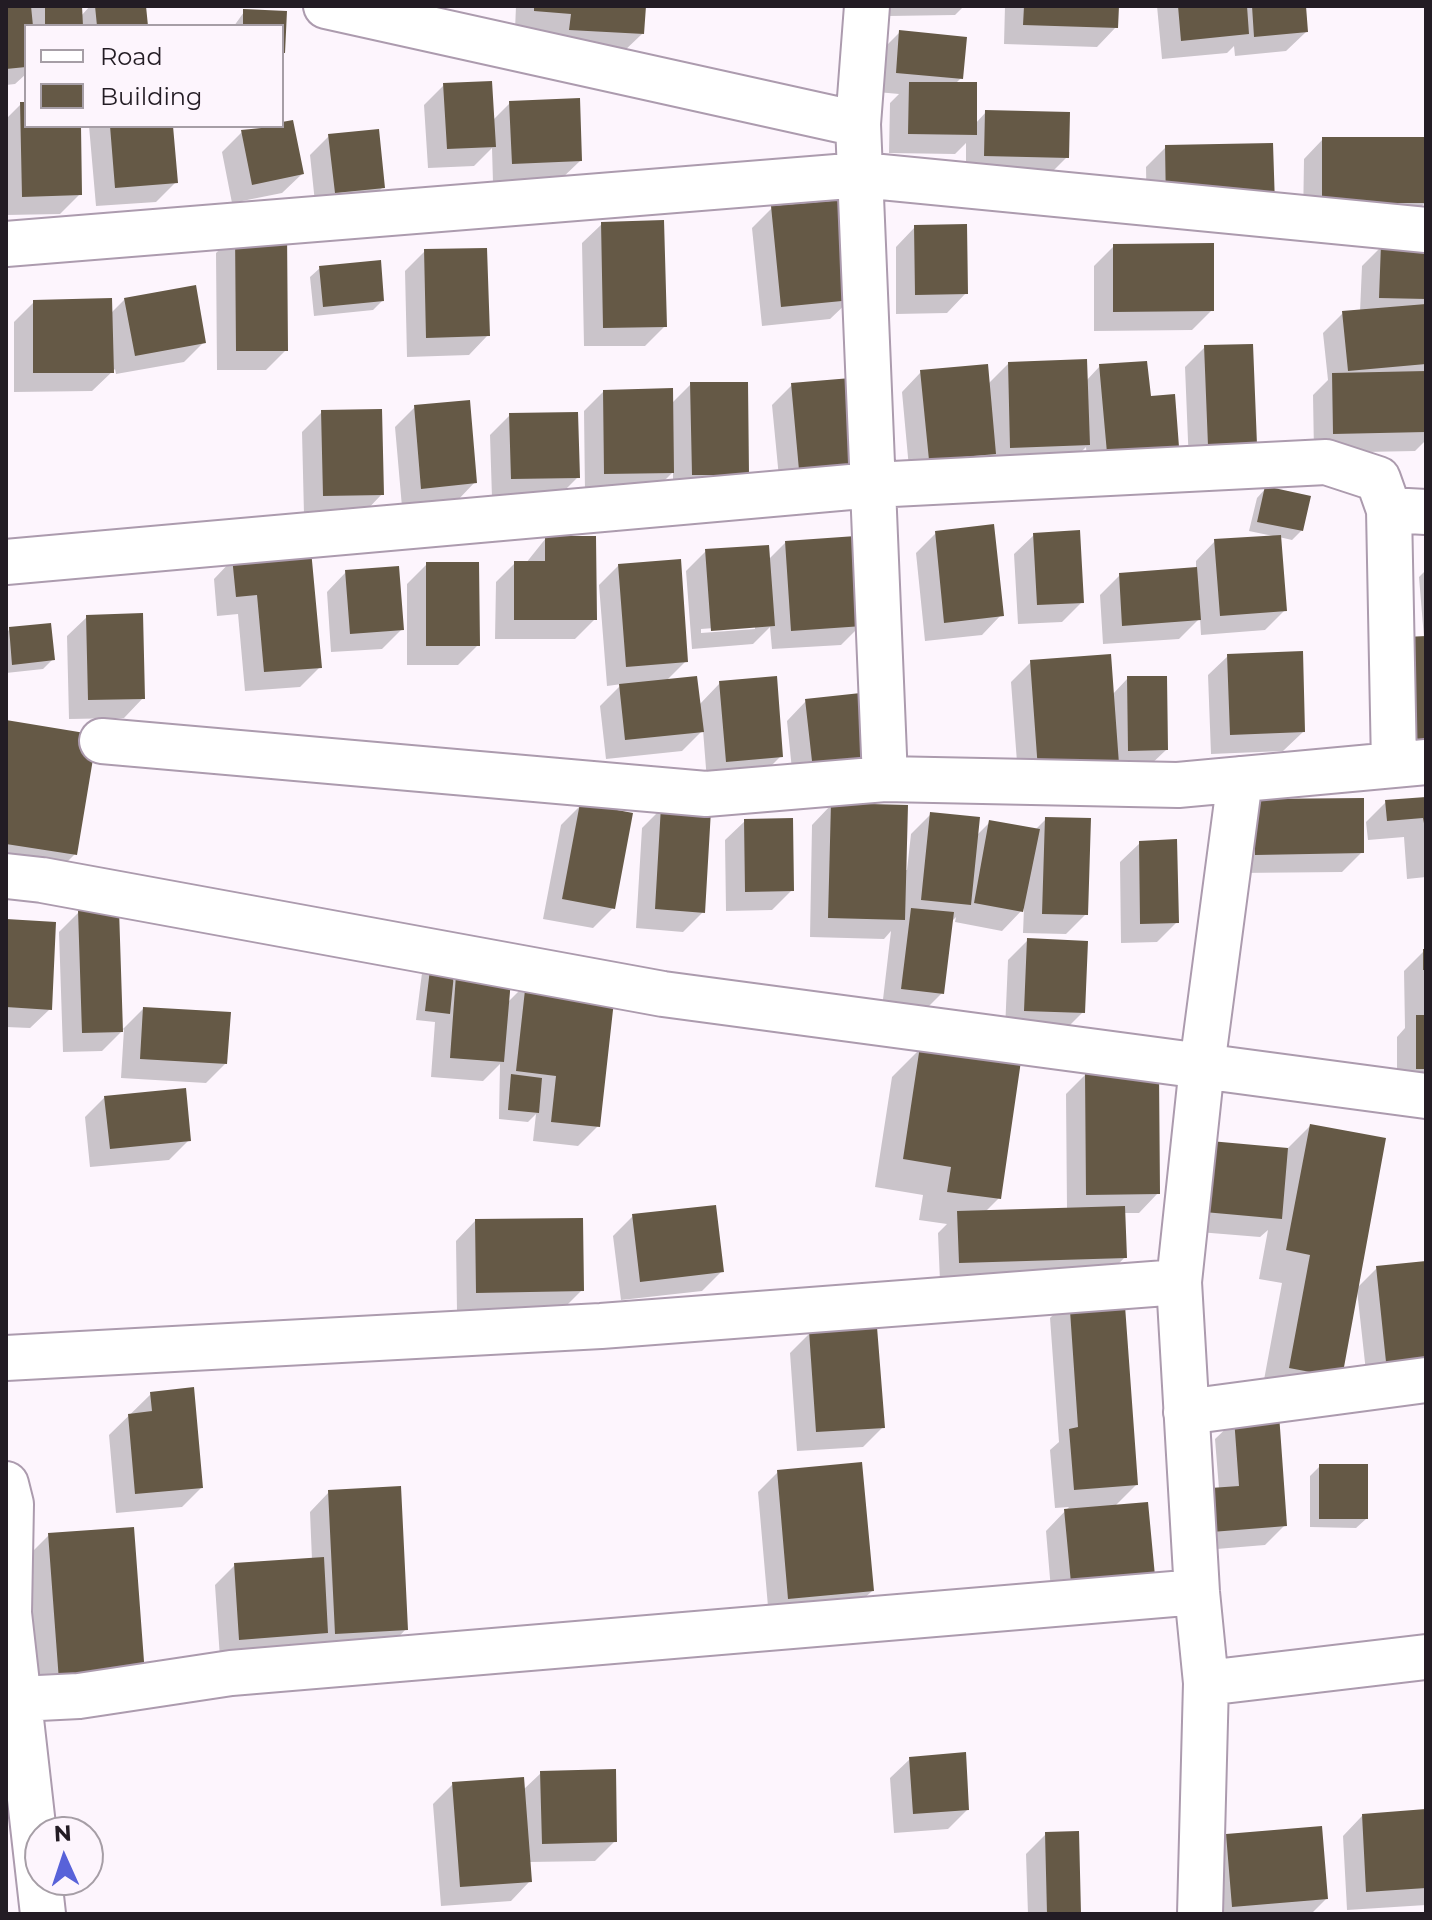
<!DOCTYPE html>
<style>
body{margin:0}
#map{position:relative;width:1432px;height:1920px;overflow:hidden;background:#fdf5fd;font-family:Montserrat,sans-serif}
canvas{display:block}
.frame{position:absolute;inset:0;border:8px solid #231c24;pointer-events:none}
.legend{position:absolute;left:24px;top:24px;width:260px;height:104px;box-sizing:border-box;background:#fdf5fd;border:2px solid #a69ea6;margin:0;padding:10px 14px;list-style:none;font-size:24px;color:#231c24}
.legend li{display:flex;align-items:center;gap:16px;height:40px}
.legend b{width:40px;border:2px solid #a69ea6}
.north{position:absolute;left:24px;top:1816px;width:80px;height:80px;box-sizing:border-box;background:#fdf5fd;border:2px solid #a69ea6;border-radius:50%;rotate:357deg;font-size:22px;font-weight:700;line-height:32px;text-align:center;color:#231c24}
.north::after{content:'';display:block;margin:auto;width:28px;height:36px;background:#5862d9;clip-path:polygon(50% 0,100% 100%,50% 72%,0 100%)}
</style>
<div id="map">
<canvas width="1432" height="1920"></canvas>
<div class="frame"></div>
<ul class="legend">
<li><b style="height:10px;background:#fff"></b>Road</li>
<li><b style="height:22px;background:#655946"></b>Building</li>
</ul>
<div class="north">N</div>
</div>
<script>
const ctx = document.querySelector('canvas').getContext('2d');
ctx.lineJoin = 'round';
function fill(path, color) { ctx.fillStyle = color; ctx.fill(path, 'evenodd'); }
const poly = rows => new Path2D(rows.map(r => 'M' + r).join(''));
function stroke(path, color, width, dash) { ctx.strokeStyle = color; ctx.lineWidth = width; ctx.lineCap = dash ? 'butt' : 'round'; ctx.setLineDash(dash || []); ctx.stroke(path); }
fill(poly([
 [6,6,80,6,81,16,90,6,144,6,146,26,26,26,26,74,15,84,6,85],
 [516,6,644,6,642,34,622,53,551,49,552,33,515,30],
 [889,6,964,6,955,15,889,16],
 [1005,6,1117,6,1116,27,1097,47,1004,44],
 [1157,6,1304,6,1306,32,1286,51,1235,56,1234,46,1227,53,1162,59],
 [244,12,285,13,282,54,282,26,234,26],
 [900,32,961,78,955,84,975,124,986,112,1067,157,1047,177,966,175,966,143,955,154,889,153,890,103,899,94,877,92,880,52],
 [444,85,492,121,510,103,580,161,560,180,493,183,492,148,474,166,428,168,424,105],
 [21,104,26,104,26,126,79,126,80,194,60,214,6,215,6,119],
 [282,124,302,174,282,193,232,203,222,152,242,132],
 [89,126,171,126,176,182,156,202,96,206],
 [329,136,383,187,363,207,316,212,310,155],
 [1323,139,1426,139,1426,202,1406,222,1303,222,1304,159],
 [1271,145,1147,225,1146,167,1166,147],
 [772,208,850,300,830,319,762,326,752,228],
 [602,224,665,326,645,346,584,346,582,243],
 [915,227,966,293,947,313,896,314,896,247],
 [236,234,286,350,266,370,217,370,216,253],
 [1114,246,1212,310,1192,330,1094,331,1094,266],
 [1382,246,1426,248,1426,440,1415,451,1314,453,1313,395,1328,380,1323,333,1343,313,1360,312,1362,266],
 [425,251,488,335,469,355,407,357,405,271],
 [320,268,382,301,373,310,314,316,310,277],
 [125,299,204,342,184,362,116,374,115,369,92,391,14,392,14,322,34,302,110,314],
 [1205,347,1255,444,1189,465,1185,367],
 [1008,364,1086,381,1100,366,1149,398,1177,446,1157,466,1088,472,1086,447,1069,464,991,466,991,456,974,473,910,479,902,392,921,372,988,384],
 [691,384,747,474,673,494,673,472,653,492,585,493,584,411,604,391,671,404],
 [792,385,856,464,780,488,772,405],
 [415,407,475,482,456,502,402,507,395,427],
 [322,412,382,494,363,514,304,515,302,432],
 [510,415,578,477,558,497,492,498,490,435],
 [1266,488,1302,530,1292,540,1279,537,1285,610,1265,630,1201,635,1200,618,1179,639,1103,644,1100,595,1120,575,1196,570,1196,561,1215,541,1273,536,1249,531,1257,498],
 [936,533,1001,615,982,635,925,641,916,553],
 [1034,535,1082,602,1062,622,1018,624,1014,554],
 [546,538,595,619,575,639,495,639,496,582,515,563,526,563],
 [786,542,861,625,841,645,772,649,770,627,753,644,692,649,686,571,706,551,768,560],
 [755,625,755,629,701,633,701,629],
 [233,559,320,667,300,687,245,691,238,614,217,616,214,579],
 [427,564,478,645,458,665,407,665,407,584],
 [619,565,686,661,666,681,699,705,720,683,781,756,761,776,707,781,703,730,682,751,606,759,600,706,622,684,607,686,599,585],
 [1426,570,1426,760,1424,638,1419,577],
 [346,572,402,629,382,649,331,652,327,592],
 [87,617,143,698,124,718,69,719,67,636],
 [10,629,53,659,43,669,6,673,6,633],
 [1228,656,1303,732,1283,751,1211,754,1208,675],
 [1031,662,1112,695,1128,678,1166,750,1146,769,1019,789,1011,682],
 [806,701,856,782,794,789,787,721],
 [6,722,75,854,46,883,6,877],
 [1426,799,1426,877,1407,879,1404,837,1368,840,1366,822,1386,802],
 [1255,801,1362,852,1342,872,1236,873],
 [581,805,613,908,593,928,543,919,561,825],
 [831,805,904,870,907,870,911,834,931,814,976,836,990,822,1035,830,1046,819,1086,914,1066,934,1023,933,1024,908,1002,931,955,922,956,917,950,923,942,993,922,1013,882,1008,891,931,884,939,810,937,812,825],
 [662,808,703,912,683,932,636,928,642,828],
 [745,821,792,890,772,910,726,911,725,840],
 [1140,843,1177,922,1157,942,1121,943,1120,862],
 [79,912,121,1031,143,1009,226,1063,206,1083,121,1078,124,1029,102,1051,63,1052,59,932],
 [6,921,50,1009,30,1028,6,1027],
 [1028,940,1083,1012,1063,1032,1005,1030,1008,960],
 [1424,951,1426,1088,1397,1088,1397,1037,1405,1028,1404,971],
 [432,963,451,983,457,977,507,1003,526,984,598,1126,578,1146,533,1141,536,1114,528,1122,499,1119,500,1064,483,1081,431,1077,435,1022,416,1020,422,973],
 [921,1048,999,1198,985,1212,1067,1210,1066,1094,1085,1075,1158,1193,1139,1213,1124,1213,1125,1257,1106,1277,940,1282,938,1233,947,1224,919,1220,923,1195,875,1187,892,1077],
 [105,1097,189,1140,169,1160,90,1167,85,1117],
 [1310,1126,1356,1289,1377,1268,1426,1263,1426,1375,1367,1381,1357,1290,1340,1377,1261,1396,1282,1283,1259,1279,1268,1230,1260,1237,1174,1230,1286,1150],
 [633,1216,722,1271,702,1291,621,1300,613,1236],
 [475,1221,582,1290,562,1310,457,1312,456,1241],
 [1070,1298,1136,1485,1114,1507,1146,1504,1052,1602,1046,1531,1069,1507,1055,1508,1050,1450,1059,1442,1050,1318],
 [810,1333,883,1427,863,1447,797,1451,790,1353],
 [151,1394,201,1488,182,1507,116,1513,109,1435],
 [1235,1420,1285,1525,1265,1545,1180,1552,1219,1489,1215,1439],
 [1320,1466,1366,1519,1356,1528,1310,1527,1310,1476],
 [778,1472,872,1591,852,1610,769,1618,758,1492],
 [329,1492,406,1629,387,1649,316,1652,316,1643,307,1652,220,1658,215,1585,235,1565,312,1560,310,1512],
 [49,1535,143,1674,31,1709,20,1564],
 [910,1759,967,1810,948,1829,894,1833,890,1778],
 [541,1773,615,1841,595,1861,529,1862,530,1881,511,1901,441,1906,433,1804,453,1784,523,1790],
 [1426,1811,1426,1905,1347,1910,1343,1836,1362,1816],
 [1046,1834,1079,1914,1028,1914,1026,1854],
 [1227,1836,1326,1899,1311,1914,1212,1914,1207,1855]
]), '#0003');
fill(poly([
 [6,6,31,6,33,26,26,26,26,67,6,69],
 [45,6,82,6,83,26,45,26],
 [95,6,146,6,148,26,97,26],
 [534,6,646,6,644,34,569,30,571,14,534,11],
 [1024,6,1119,6,1118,28,1023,25],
 [1178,6,1247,6,1249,34,1181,41],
 [1252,6,1306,6,1308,32,1254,37],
 [243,9,287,11,285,53,282,53,282,26,243,26],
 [899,30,967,37,963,79,896,73],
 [492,81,496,147,447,149,443,83],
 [909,82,977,82,977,135,908,134],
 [580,98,582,161,512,164,509,101],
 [20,102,26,102,26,126,81,126,82,195,22,197],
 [985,110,1070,112,1069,158,984,156],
 [293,120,304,174,252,185,241,130,282,126,282,122],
 [110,126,173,126,178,183,115,188],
 [379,129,385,188,335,193,328,134],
 [1322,137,1426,137,1426,203,1322,203],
 [1273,143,1275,205,1166,206,1165,145],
 [843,200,852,300,781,307,771,206],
 [664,220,667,327,603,328,601,222],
 [967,224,968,294,915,295,914,225],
 [287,231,288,351,236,351,235,232],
 [1214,243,1214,311,1113,312,1113,244],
 [1381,244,1426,246,1426,299,1379,298],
 [487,248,490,336,426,338,424,249],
 [381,260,384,301,323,307,319,266],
 [196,285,206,343,135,356,124,298],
 [112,298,114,373,33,373,33,300],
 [1426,304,1426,364,1348,371,1342,311],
 [1253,344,1257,445,1208,446,1204,345],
 [1087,359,1090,445,1010,448,1008,362],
 [1147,361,1151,396,1175,394,1179,447,1107,453,1099,364],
 [988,364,996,454,929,460,920,370],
 [1426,371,1426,432,1333,434,1332,373],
 [851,378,858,465,799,470,791,383],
 [690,382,748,382,749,475,692,475],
 [673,388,674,473,604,474,603,390],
 [470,400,477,483,421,489,414,405],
 [382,409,384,495,323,496,321,410],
 [578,412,580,478,511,479,509,413],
 [1265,486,1311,496,1303,531,1257,522],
 [994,524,1004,616,944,623,935,531],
 [1080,530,1084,603,1037,605,1033,533],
 [1281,535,1287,611,1220,616,1214,539],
 [545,536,596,536,597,620,514,620,514,561,545,561],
 [856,536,863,626,791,631,785,541],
 [769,545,775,626,711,631,705,549],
 [311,550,322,668,264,672,257,595,236,597,232,557],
 [681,559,688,662,626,667,618,564],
 [426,562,479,562,480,646,426,646],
 [399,566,404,630,350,634,345,570],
 [1197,567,1201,620,1122,626,1119,573],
 [143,613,145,699,88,700,86,615],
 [51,623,55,660,12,665,9,627],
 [1426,636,1426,742,1409,743,1406,637],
 [1303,651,1305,732,1230,735,1227,654],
 [1111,654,1119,764,1038,770,1030,660],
 [697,676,704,732,625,740,619,684],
 [777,676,783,757,726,762,719,681],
 [1127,676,1167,676,1168,750,1128,751],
 [870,692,878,763,813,770,805,699],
 [6,720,97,735,77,855,6,844],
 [1426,797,1426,834,1423,818,1387,821,1385,800],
 [1364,798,1364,853,1255,855,1254,799],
 [580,803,633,813,615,909,562,899],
 [831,803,908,805,905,920,828,918],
 [661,806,711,810,705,913,655,909],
 [930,812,980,817,971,905,921,900],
 [1045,817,1091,818,1088,915,1042,914],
 [793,818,794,891,745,892,744,819],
 [989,820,1040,829,1023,912,974,903],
 [1177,839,1179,923,1140,924,1139,841],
 [911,908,954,912,944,994,901,989],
 [119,909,123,1032,82,1033,78,910],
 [6,919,56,922,52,1010,6,1007],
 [1027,938,1088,941,1085,1013,1024,1011],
 [1423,949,1426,949,1426,970,1423,970],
 [431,961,455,964,450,1014,425,1011],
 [456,975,511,980,504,1062,450,1058],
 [526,981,615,992,600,1127,551,1122,556,1076,516,1071],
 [143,1007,231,1012,227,1064,140,1059],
 [1416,1015,1426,1015,1426,1069,1416,1069],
 [920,1046,1021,1061,1001,1199,947,1192,951,1167,903,1159],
 [1159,1072,1160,1194,1086,1195,1085,1073],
 [511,1074,542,1078,539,1113,508,1110],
 [186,1088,191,1141,110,1149,104,1096],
 [1310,1124,1386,1138,1342,1378,1289,1368,1310,1255,1286,1250],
 [1199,1140,1288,1148,1282,1219,1193,1211],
 [716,1205,724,1272,640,1282,632,1214],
 [1125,1206,1127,1258,959,1263,957,1211],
 [583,1218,584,1291,476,1293,475,1219],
 [1426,1261,1426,1358,1386,1362,1376,1266],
 [1124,1292,1138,1485,1074,1490,1069,1429,1078,1427,1069,1296],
 [877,1327,885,1428,816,1432,809,1331],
 [194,1387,203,1488,135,1494,128,1414,152,1411,150,1392],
 [1279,1414,1287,1526,1199,1533,1196,1489,1239,1486,1234,1418],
 [862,1462,874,1591,788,1599,777,1470],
 [1319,1464,1368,1464,1368,1519,1319,1519],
 [401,1486,408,1630,335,1634,328,1490],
 [1148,1502,1155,1576,1071,1583,1064,1509],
 [134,1527,145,1675,59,1681,48,1533],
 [324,1557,328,1633,239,1640,234,1563],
 [966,1752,969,1810,913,1814,909,1757],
 [616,1769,617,1842,542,1844,540,1771],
 [524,1777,532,1882,460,1887,452,1782],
 [1426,1809,1426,1888,1366,1892,1362,1814],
 [1322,1826,1328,1899,1232,1907,1226,1834],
 [1079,1831,1081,1914,1047,1914,1045,1832]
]), '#655946');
const street = poly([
 [326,6,858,124],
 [867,6,858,124,885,779],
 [6,244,861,175,1426,230],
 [6,562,873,485,1326,462,1378,479,1389,510],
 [102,741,706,794,885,779,1178,785,1426,762],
 [1394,765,1389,510,1426,512],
 [6,876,42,880,663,994,1426,1096],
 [6,1358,601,1326,1179,1282],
 [1186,1412,1426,1380],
 [6,1484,11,1504,9,1613,43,1914],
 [1206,1683,1426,1657],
 [19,1699,79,1696,231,1673,1197,1592],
 [1200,1914,1206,1683,1197,1592,1179,1282,1202,1066,1240,779]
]);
stroke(street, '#ac9bae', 48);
stroke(street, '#fff', 44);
</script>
